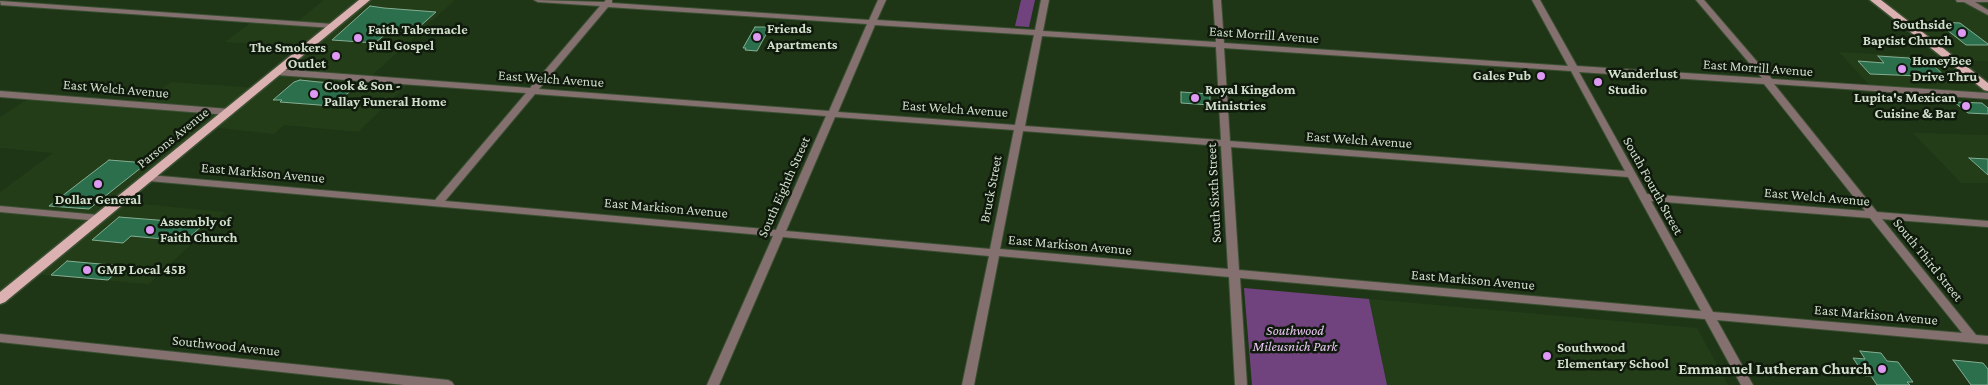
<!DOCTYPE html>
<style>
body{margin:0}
canvas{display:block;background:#1e3516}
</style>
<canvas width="1988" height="385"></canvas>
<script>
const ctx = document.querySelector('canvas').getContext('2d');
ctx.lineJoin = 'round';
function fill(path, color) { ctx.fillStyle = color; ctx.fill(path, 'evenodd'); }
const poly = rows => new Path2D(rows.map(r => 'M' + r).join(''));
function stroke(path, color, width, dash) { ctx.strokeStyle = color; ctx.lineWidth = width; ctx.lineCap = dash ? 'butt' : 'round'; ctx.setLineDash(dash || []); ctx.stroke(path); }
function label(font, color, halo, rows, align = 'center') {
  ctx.font = font + ' "Crimson Pro",serif'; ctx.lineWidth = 5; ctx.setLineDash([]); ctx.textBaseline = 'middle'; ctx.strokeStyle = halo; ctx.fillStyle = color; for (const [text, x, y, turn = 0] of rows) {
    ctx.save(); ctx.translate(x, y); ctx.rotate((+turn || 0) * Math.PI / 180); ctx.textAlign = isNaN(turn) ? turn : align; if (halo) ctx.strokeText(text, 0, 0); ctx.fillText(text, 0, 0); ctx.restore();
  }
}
fill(poly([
 [324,0,455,0,367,80,409,83,358,132,284,125,274,134,210,127,120,202,225,212,149,284,33,274,0,296,0,192,53,153,0,148,0,117,34,95,139,105,171,82,257,88,306,47,225,42,253,21,294,24],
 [1875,0,1988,0,1988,61,1953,60,1988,88,1988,96,1872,88,1839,52,1949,58],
 [1913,133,1988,135,1988,183,1961,183],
 [1369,299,1697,328,1728,385,1387,385]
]), '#223d17');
fill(poly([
 [1021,0,1035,0,1029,27,1015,26],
 [1244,288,1369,299,1387,385,1252,385]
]), '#70427e');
const building = poly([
 [370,6,384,8,436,12,417,29,394,27,375,43,332,40,370,6],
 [1937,22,1960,23,1988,44,1988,45,1966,45,1937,22],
 [755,27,770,27,757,51,745,50,746,48,743,48,755,27],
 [1878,56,1909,58,1916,65,1934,66,1946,77,1870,74,1858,61,1884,63,1878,56],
 [300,80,319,82,358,85,332,106,280,102,282,100,273,100,294,82,300,80],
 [1181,92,1210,94,1210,105,1181,103,1181,92],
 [1954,102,1982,103,1988,108,1988,114,1968,113,1954,102],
 [1969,158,1988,159,1988,175,1969,158],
 [109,160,147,163,89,209,49,206,109,160],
 [119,217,157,220,204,224,185,241,131,236,123,243,92,240,119,217],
 [67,261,123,266,108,280,51,275,67,261],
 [1860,351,1881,353,1887,361,1898,362,1913,382,1907,382,1910,385,1877,385,1871,376,1865,376,1853,358,1865,359,1860,351],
 [1953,360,1983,363,1988,369,1988,385,1971,385,1953,360]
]);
fill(building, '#2c6f4c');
stroke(building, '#84ae94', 1);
const minor = poly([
 [534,0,604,2,606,0,612,0,612,3,869,20,878,0,886,0,877,20,1035,30,1041,0,1049,0,1043,31,1216,42,1213,0,1221,0,1224,43,1568,66,1532,0,1540,0,1577,66,1762,78,1696,0,1704,0,1772,79,1988,93,1988,99,1774,84,1877,212,1988,221,1988,227,1882,219,1976,335,1988,336,1988,344,1717,320,1753,385,1741,385,1705,319,1240,278,1247,385,1235,385,1229,277,999,256,974,385,962,385,989,256,783,237,719,385,707,385,773,236,149,181,144,178,149,175,435,200,526,93,277,75,273,72,277,69,530,88,600,6,538,2,534,0],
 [608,7,867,24,829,111,539,89,608,7],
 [875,25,1034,35,1015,125,838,112,875,25],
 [1042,36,1216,47,1221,140,1025,126,1042,36],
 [1224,48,1571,71,1625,171,1230,141,1224,48],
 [1579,72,1764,84,1865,211,1647,194,1579,72],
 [535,94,826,116,776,230,445,201,535,94],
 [835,117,1014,130,990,249,786,231,835,117],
 [1023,131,1221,146,1228,269,1000,249,1023,131],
 [1231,147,1628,177,1701,311,1239,270,1231,147],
 [1651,201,1870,218,1962,333,1713,312,1651,201],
 [1956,0,1988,0,1988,2,1975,2,1988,10,1988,15,1964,2,1957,2,1956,0],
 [0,1,333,24,337,26,333,28,1,5,0,1],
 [0,91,229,109,234,112,229,115,0,97,0,91],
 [0,206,99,215,104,218,99,221,0,212,0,206],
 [0,334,448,380,452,382,454,385,404,385,0,342,0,334]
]);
const primary = poly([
 [359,0,370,0,5,302,0,304,0,292,359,0],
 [1870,0,1881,0,1988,83,1988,91,1984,90,1870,0]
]);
stroke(minor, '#3b5033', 2);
stroke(primary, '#3b5033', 3);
fill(minor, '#857070');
fill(primary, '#dcb1b1');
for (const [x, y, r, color] of [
 [1962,33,5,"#dd99f3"],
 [757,37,5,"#dd99f3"],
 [358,38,5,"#dd99f3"],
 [336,56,5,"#dd99f3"],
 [1902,69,5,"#dd99f3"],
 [1541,76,5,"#dd99f3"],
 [1598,82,5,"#dd99f3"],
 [314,94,5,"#dd99f3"],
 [1195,98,5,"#dd99f3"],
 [1966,106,5,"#dd99f3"],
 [98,184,5,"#dd99f3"],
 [150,230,5,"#dd99f3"],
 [87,270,5,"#dd99f3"],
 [1547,356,5,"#dd99f3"],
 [1882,369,5,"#dd99f3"]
]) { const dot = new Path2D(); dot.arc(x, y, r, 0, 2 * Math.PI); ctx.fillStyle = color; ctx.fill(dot); stroke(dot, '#0f190c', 2); }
label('bold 14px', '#d1dfcc', '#0f190c', [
 ["Southside",1952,25,"right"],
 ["Baptist Church",1952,41,"right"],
 ["Friends",767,29],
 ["Apartments",767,45],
 ["Faith Tabernacle",368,30],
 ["Full Gospel",368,46],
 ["The Smokers",326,48,"right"],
 ["Outlet",326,64,"right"],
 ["HoneyBee",1912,61],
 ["Drive Thru",1912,77],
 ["Wanderlust",1608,74],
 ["Studio",1608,90],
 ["Gales Pub",1531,76,"right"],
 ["Cook & Son -",324,86],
 ["Pallay Funeral Home",324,102],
 ["Royal Kingdom",1205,90],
 ["Ministries",1205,106],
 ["Lupita's Mexican",1956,98,"right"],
 ["Cuisine & Bar",1956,114,"right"],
 ["Dollar General",98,200,"center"],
 ["Assembly of",160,222],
 ["Faith Church",160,238],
 ["GMP Local 45B",97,270],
 ["Southwood",1557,348],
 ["Elementary School",1557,364]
], 'left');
label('14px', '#d1dfcc', '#0f190c', [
 ["East Morrill Avenue",1264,35,4],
 ["East Morrill Avenue",1758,68,4],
 ["East Welch Avenue",551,79,4],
 ["East Welch Avenue",116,89,5],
 ["East Welch Avenue",955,109,4],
 ["Parsons Avenue",173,138,-39],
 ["East Welch Avenue",1359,140,4],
 ["East Markison Avenue",263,173,5],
 ["South Fourth Street",1653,186,61],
 ["South Eighth Street",784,187,-66],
 ["Bruck Street",991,189,-79],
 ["South Sixth Street",1214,193,-93],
 ["East Welch Avenue",1817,197,5],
 ["East Markison Avenue",666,208,5],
 ["East Markison Avenue",1070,245,5],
 ["South Third Street",1928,260,51],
 ["East Markison Avenue",1473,280,5],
 ["East Markison Avenue",1876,315,5],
 ["Southwood Avenue",226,346,6]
]);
label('italic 14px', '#e9c7f4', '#0f190c', [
 ["Southwood",1295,331],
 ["Mileusnich Park",1295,347]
]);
label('bold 16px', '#d1dfcc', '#0f190c', [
 ["Emmanuel Lutheran Church",1872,369]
], 'right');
</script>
